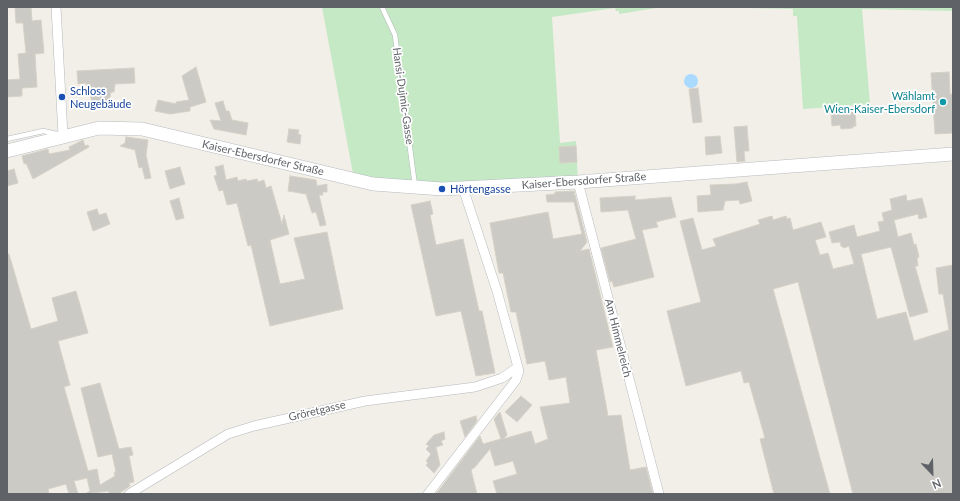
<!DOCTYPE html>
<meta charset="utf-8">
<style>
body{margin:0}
#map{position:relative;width:960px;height:501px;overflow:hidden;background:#f1efe8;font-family:Lato,sans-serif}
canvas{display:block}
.frame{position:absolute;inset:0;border:8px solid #5f6368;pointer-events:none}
.north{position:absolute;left:912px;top:453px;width:40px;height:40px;-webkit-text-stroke:3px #fff;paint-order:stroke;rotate:157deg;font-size:11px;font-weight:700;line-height:16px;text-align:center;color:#5f6368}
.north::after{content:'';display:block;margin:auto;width:14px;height:18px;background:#5f6368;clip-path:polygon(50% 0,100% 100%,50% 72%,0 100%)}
</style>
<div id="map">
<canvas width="960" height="501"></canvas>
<div class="frame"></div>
<div class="north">N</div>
</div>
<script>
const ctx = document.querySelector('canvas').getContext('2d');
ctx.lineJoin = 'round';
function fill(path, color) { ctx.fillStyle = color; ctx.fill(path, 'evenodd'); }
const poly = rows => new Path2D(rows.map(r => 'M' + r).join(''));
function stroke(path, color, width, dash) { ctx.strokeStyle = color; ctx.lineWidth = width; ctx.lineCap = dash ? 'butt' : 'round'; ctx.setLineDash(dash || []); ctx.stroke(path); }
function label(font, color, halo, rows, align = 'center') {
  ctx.font = font + ' Lato,sans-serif'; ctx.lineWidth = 3.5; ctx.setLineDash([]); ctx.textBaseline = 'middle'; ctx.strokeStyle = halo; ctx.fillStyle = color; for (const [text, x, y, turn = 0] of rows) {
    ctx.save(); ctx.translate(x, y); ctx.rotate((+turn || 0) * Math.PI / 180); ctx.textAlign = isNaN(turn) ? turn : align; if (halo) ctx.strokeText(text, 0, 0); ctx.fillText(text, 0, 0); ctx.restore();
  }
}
fill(poly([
 [322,7,662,7,619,14,619,11,616,11,615,8,552,17,560,143,576,141,578,182,463,188,354,179],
 [703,7,953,7,953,11,862,9,870,104,803,109,797,16,793,16,793,9]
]), '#c5e8c5');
fill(poly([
 '684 81a7 7 0 1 1 14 0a7 7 0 1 1-14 0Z'
]), '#aadaff');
const building = poly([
 [15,7,31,7,32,21,41,20,44,53,35,54,37,87,22,88,22,96,7,97,7,80,20,79,18,54,26,53,23,23,16,23,15,7],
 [196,67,206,102,190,107,190,111,170,114,155,111,158,100,176,104,176,102,189,100,182,76,196,67],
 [134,68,135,83,115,84,114,92,111,92,109,101,92,102,90,94,88,95,87,85,86,85,86,83,78,84,77,71,134,68],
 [949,72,950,94,953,94,953,109,952,109,953,133,935,134,931,73,949,72],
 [698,88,702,122,693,123,689,89,698,88],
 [223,101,226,111,229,111,232,120,248,123,246,135,214,129,210,120,221,121,215,103,223,101],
 [855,111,856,126,853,126,853,128,841,129,840,125,832,126,831,113,855,111],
 [747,126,749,151,744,151,745,161,737,162,734,127,747,126],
 [289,129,299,130,298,134,301,135,300,144,287,142,289,129],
 [720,136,722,153,706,155,705,137,720,136],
 [126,137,148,140,146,155,151,178,145,179,142,167,139,168,135,150,120,146,125,143,126,137],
 [83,140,85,146,88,145,89,147,33,179,26,163,24,164,22,156,48,149,49,154,70,150,69,147,83,140],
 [576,146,577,162,560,163,559,147,576,146],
 [223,165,226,180,237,177,238,181,246,179,247,181,257,179,258,182,264,180,266,188,271,186,282,224,284,215,289,234,270,240,280,284,305,279,294,238,327,232,343,309,270,326,251,245,248,246,237,203,227,205,223,190,219,191,214,176,217,175,215,167,223,165],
 [180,167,185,184,170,189,165,171,180,167],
 [14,169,18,183,7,186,7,171,14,169],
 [290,176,316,180,317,186,327,184,327,192,322,192,323,195,319,195,326,225,320,226,316,212,312,213,306,194,288,191,290,176],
 [747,182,752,201,740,204,739,200,725,201,723,210,698,212,697,196,711,195,710,185,736,184,747,182],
 [574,191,587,242,580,251,589,249,613,347,596,350,608,416,621,415,630,470,646,467,653,494,497,494,493,481,517,474,513,461,495,466,490,449,475,467,471,470,477,494,436,494,480,436,483,444,501,439,494,419,500,412,507,435,503,439,531,431,535,444,548,439,540,407,570,403,566,377,549,380,545,361,527,364,516,312,511,312,503,273,499,273,490,223,548,212,553,239,582,234,574,202,547,202,546,195,555,194,555,192,574,191],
 [906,195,907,201,922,198,927,217,919,219,918,214,894,220,898,237,911,233,914,245,916,244,919,257,917,258,918,266,915,266,928,312,910,317,891,247,861,254,877,319,906,312,914,341,949,330,943,294,939,294,936,268,953,265,953,494,853,494,798,282,773,289,830,494,774,494,760,439,765,438,749,382,744,383,741,371,686,386,667,311,701,302,680,221,693,218,702,250,716,246,713,239,760,224,758,220,772,216,773,220,786,216,787,219,790,218,793,230,821,222,826,237,815,240,820,255,828,253,833,269,854,264,849,246,844,248,841,246,840,242,832,243,829,232,854,225,857,237,880,231,878,222,884,221,882,213,892,210,890,199,906,195],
 [635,196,635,200,671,197,676,217,656,222,658,227,642,230,654,277,614,287,612,281,610,282,601,248,636,239,628,210,601,212,600,198,635,196],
 [179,198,184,218,176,220,170,201,179,198],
 [430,201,433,214,430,215,436,245,463,239,479,311,482,311,495,373,476,376,461,311,436,316,411,205,430,201],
 [97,209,99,215,106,213,110,224,93,231,87,212,97,209],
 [7,254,9,254,31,329,58,321,52,298,76,291,88,333,58,341,70,385,64,387,88,471,97,469,100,485,115,476,114,472,116,472,112,454,98,457,81,388,100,383,119,449,131,447,133,455,129,456,134,482,129,483,130,486,118,494,110,494,108,491,85,494,90,491,87,478,74,481,78,494,69,494,66,484,48,489,49,494,7,494,7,254],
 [521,396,532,405,517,422,505,412,521,396],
 [476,416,477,421,465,437,460,421,476,416],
 [444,432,445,439,441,441,443,445,436,447,440,465,434,473,426,465,428,463,426,461,431,454,426,449,429,446,426,444,434,435,444,432]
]);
fill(building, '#cccac5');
stroke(building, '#d6d1c6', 1);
const lane = poly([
 [382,7,395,35,415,186],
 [7,139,43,131,57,134]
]);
const street = poly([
 [56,7,63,135],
 [578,182,659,494],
 [129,494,228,434,254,426,365,401,475,387,502,378,518,367],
 [428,494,516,380,519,371,497,291,463,188]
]);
const secondary = poly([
 [7,151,99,128,142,129,373,184,442,189,578,182,953,154]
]);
stroke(lane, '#b5b8bc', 5.5);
stroke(street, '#b5b8bc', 10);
stroke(secondary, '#b6babf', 14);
stroke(lane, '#fff', 4.5);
stroke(street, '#fff', 9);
stroke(secondary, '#fff', 13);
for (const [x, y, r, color] of [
 [62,97,4,"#1a4fb4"],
 [943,102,4,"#0f9aa8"],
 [442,189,4,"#1a4fb4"]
]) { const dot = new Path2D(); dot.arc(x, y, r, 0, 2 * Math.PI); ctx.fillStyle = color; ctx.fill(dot); stroke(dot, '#fff', 1.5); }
label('11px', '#164399', '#fff', [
 ["Schloss",70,91],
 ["Neugebäude",70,104],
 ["Hörtengasse",450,189]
], 'left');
label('11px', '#5f6368', '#fff', [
 ["Hansi-Dujmic-Gasse",403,96,82],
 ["Kaiser-Ebersdorfer Straße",263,158,13],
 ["Kaiser-Ebersdorfer Straße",584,181,-4],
 ["Am Himmelreich",618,338,76],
 ["Gröretgasse",317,411,-13]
]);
label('11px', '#0d838f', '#fff', [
 ["Wählamt",935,96],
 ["Wien-Kaiser-Ebersdorf",935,109]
], 'right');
</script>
